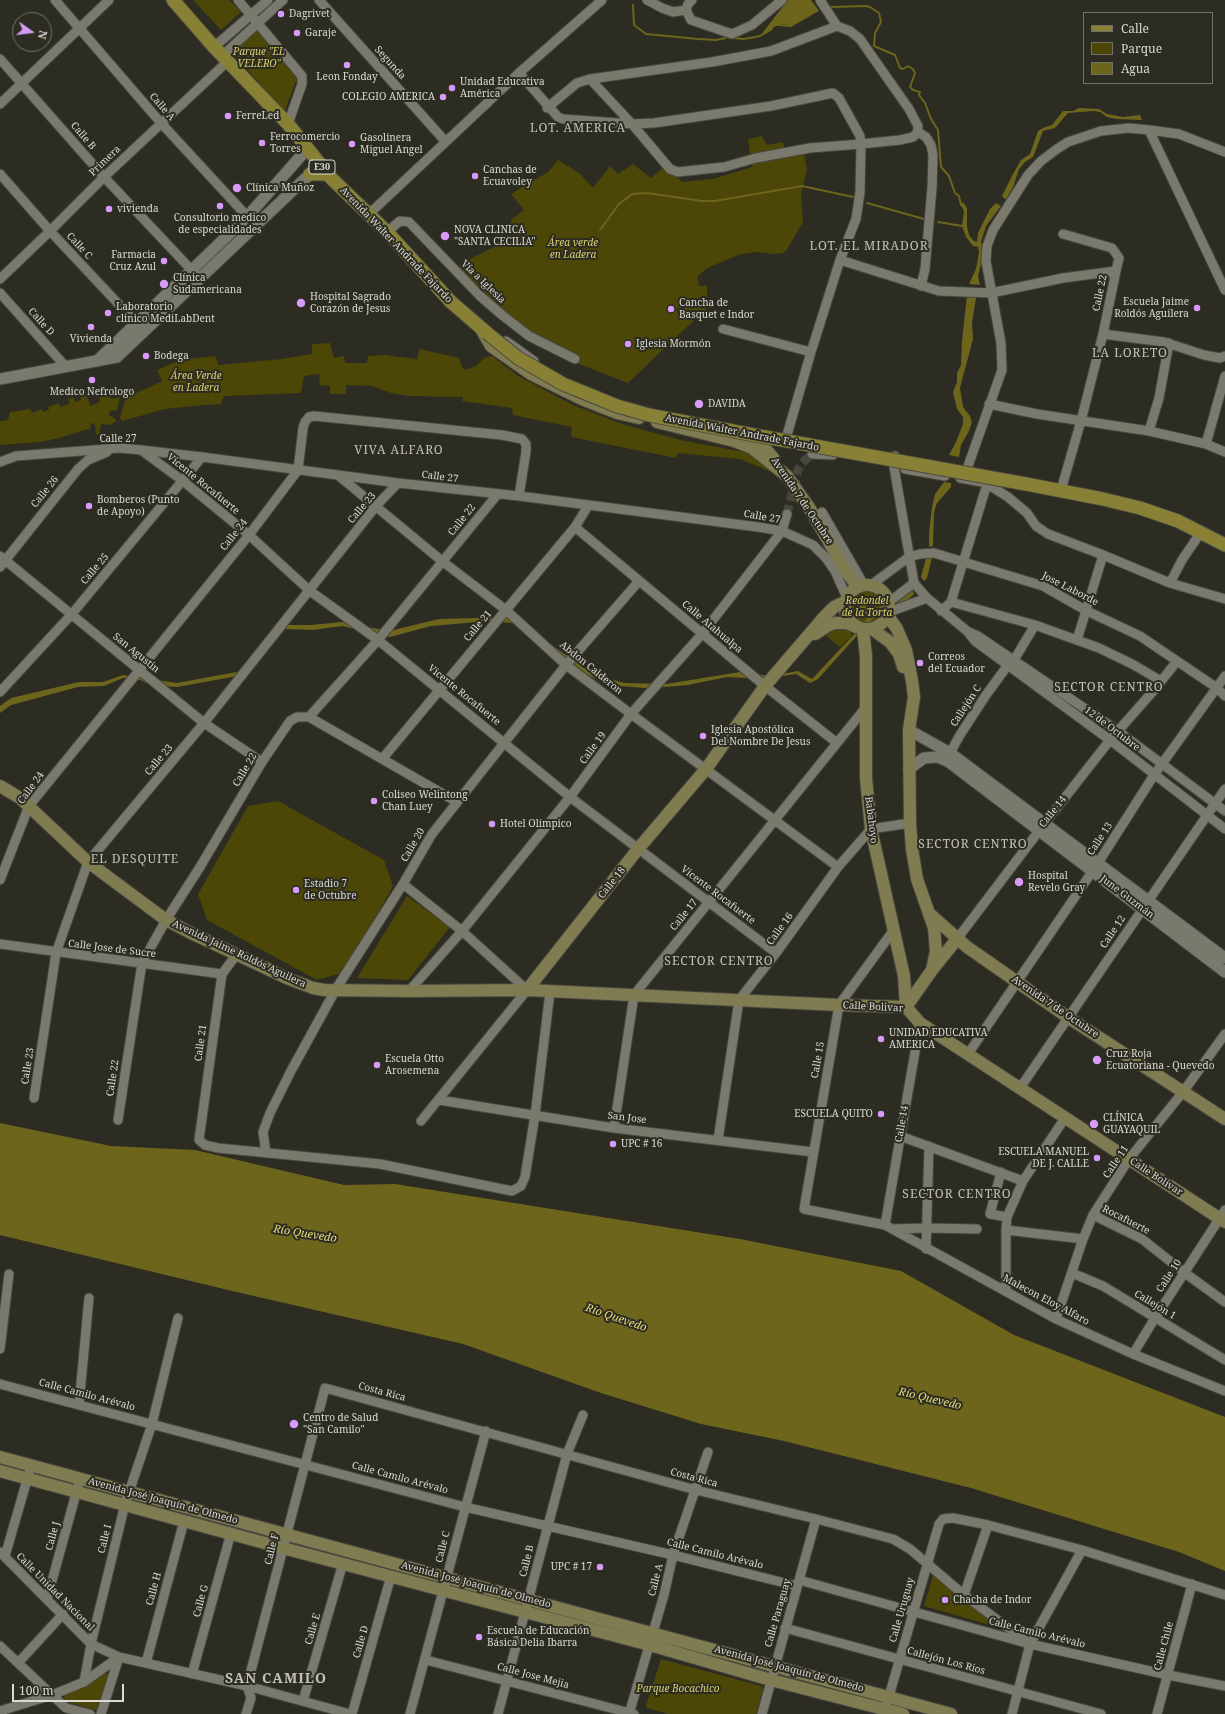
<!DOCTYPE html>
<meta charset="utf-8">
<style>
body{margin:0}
#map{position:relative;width:1225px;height:1714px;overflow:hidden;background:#2c2c22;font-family:"Noto Serif",serif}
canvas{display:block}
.legend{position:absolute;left:1083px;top:12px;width:130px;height:72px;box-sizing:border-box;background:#2c2c22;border:1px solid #727169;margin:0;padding:5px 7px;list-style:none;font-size:12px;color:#dad9d3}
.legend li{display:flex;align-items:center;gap:8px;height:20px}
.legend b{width:20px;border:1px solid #727169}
.north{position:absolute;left:12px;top:12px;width:40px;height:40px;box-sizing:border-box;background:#2c2c22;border:1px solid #727169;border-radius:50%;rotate:104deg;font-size:11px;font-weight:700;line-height:16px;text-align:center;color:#dad9d3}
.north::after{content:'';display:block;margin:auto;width:14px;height:18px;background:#d89af8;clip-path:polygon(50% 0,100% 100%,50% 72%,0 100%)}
.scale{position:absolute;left:12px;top:1684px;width:112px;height:18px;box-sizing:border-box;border:2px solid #dad9d3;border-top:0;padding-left:5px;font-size:12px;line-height:14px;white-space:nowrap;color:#dad9d3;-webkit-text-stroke:3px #2c2c22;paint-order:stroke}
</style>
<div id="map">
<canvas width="1225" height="1714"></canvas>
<ul class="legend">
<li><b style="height:5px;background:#878035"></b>Calle</li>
<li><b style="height:11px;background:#4c4707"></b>Parque</li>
<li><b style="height:11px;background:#6d651c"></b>Agua</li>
</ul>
<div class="north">N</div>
<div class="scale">100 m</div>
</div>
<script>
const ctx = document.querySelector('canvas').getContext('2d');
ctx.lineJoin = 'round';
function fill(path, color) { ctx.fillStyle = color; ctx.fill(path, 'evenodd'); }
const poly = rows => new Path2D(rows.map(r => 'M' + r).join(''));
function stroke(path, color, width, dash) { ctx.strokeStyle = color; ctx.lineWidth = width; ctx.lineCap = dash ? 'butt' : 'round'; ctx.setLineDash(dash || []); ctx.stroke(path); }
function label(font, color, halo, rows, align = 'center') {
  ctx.font = font + ' "Noto Serif",serif'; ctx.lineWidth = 4; ctx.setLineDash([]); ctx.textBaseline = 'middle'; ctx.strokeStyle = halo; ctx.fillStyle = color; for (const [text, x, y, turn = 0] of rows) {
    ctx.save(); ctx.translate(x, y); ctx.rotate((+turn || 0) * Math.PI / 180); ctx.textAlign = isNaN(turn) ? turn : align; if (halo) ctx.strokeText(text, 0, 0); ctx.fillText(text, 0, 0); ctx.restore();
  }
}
fill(poly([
 [193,0,229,0,241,12,221,30],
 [257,30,297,78,284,113,233,52],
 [762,136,767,145,783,142,786,156,804,154,807,169,801,194,803,222,786,251,783,253,774,254,757,252,741,254,707,268,697,277,699,286,707,286,707,308,628,383,561,357,508,324,474,296,451,273,472,258,506,241,505,233,511,228,511,220,524,210,511,194,548,172,558,160,579,173,593,188,610,166,618,174,633,164,651,178,664,167,682,182,713,179,752,167,748,139],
 [330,343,334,358,344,356,345,363,367,363,368,356,384,355,417,359,420,349,459,358,463,369,468,369,476,366,485,357,492,356,518,376,573,405,622,424,658,434,685,441,744,452,754,456,776,474,740,459,678,453,676,458,571,437,572,427,513,415,512,408,462,401,463,397,409,396,391,393,372,386,346,385,346,394,330,394,330,386,319,385,320,374,304,376,301,393,224,396,221,404,204,405,165,409,122,421,120,417,126,398,162,381,157,370,181,360,215,356,219,365,282,359,312,354,312,344],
 [85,389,90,406,100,402,98,391,108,390,111,399,120,397,117,410,110,411,109,416,112,416,117,421,110,425,101,424,99,435,96,434,95,423,91,424,90,430,88,429,59,438,40,442,0,445,0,421,8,420,10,412,30,409,32,413,42,409,43,412,49,410,48,407,59,403,60,407,70,404,68,399,74,398,75,402,81,400,79,393],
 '851 607a16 16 0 1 1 32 0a16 16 0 1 1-32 0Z',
 [835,629,844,629,850,631,852,636,840,647,826,636],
 [278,801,384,860,393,886,345,972,317,980,207,920,198,894,248,806],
 [407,896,450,927,408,980,357,978],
 [933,1576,936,1576,997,1627,924,1606],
 [661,1659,761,1686,763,1688,756,1714,668,1714,647,1708,646,1706],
 [106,1672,108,1675,101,1708,99,1711,65,1701,64,1695,87,1686]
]), '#4c4707');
fill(poly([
 [788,0,811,0,819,11,791,26,782,24,774,27,760,36],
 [1079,108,1099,109,1107,114,1123,117,1140,115,1142,120,1116,119,1107,117,1100,112,1093,111,1068,113,1055,128,1043,131,1033,157,1025,162,1019,169,1013,187,1006,200,1002,196,1013,174,1021,160,1030,154,1038,131,1043,128,1052,125,1063,111,1073,111],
 [963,202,967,208,967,227,969,235,974,241,977,242,978,233,990,209,996,203,1001,206,986,226,981,242,984,251,978,276,980,285,969,284,976,269,979,252,978,247,973,246,966,237,962,226,964,211,961,205],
 [967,295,976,298,972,322,973,339,960,388,963,407,970,416,972,422,969,431,961,445,959,457,949,455,956,442,963,424,963,417,957,409,953,392,957,382,957,373,961,365,962,341],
 [944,482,951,483,951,487,937,503,934,512,933,546,929,547,929,533,932,507,935,494],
 [932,557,927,578,924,581,921,577,926,558],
 [911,586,914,594,902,605,872,619,818,679,810,683,796,674,764,679,727,677,688,685,666,687,645,688,620,686,594,678,572,667,512,623,489,621,431,626,390,637,342,626,313,630,282,629,238,676,177,687,151,685,140,680,123,678,104,686,78,687,11,705,0,713,0,706,11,698,79,682,103,682,123,675,177,683,242,671,279,625,311,625,342,622,389,631,439,619,512,617,586,669,606,678,625,683,666,684,740,672,771,676,798,671,812,679,858,630,869,616,865,615,859,612,857,606,859,600,864,597,870,597,876,604,875,610],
 [0,1123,111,1146,195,1150,344,1185,395,1184,740,1239,901,1271,1014,1335,1225,1417,1225,1571,1179,1552,971,1488,784,1441,701,1424,601,1393,463,1344,228,1290,0,1235]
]), '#6d651c');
stroke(poly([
 [633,5,634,25,646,34,698,39,716,40,726,38],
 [831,7,866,6,870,7,879,13,881,22,875,33,874,46,895,55,900,68,903,69,908,66,913,69,915,73,910,87,913,90,920,92,919,95,925,103,931,119,938,130,941,167,949,176,955,193,959,196,961,205],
 [779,25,791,26,810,15],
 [733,38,744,39,760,36,772,29],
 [867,203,924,219],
 [938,222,962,226],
 [600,230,619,204,632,194,647,193,702,201,715,201,802,186,853,197]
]), '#6d651c', 2);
stroke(poly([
 [787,514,798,470,802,463,812,454]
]), '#46463d', 9, [9, 4.5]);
const minor = poly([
 [55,0,161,123,256,226],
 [238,0,302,76,302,84,288,124],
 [319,0,445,141],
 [647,0,662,8,673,12,686,10],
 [692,0,688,4,686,10,691,20,732,34,752,25,782,0],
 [820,0,837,26],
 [214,47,268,0],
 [223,55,283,0],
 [0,59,104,177,200,279],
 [519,73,602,0],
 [0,104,109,0],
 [547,108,577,83,590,79,712,62,771,51,837,26,850,31,860,39,909,109,918,126,918,132,913,137,900,140,861,144,810,148,756,158,724,167,678,172,670,169,632,124,590,79],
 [1149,130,1179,134,1225,152],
 [918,132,926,137,931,145,933,155,932,188,925,269,921,286],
 [0,174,50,231,141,328],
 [368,215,519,73,558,117,563,119,632,124,654,123,771,106,833,93,839,98,860,136,861,144,860,192,858,206,856,219,840,260,811,352,787,435],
 [387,232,400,221,409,222,480,296,502,315,529,336,575,359],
 [1063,234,1112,248,1119,258,1116,271],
 [840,260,939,291,991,293,1063,278,1116,271,1103,334,1081,421,1061,490],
 [0,279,50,231,104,177,228,61],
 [0,293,66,367],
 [723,329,811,352],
 [1103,334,1164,342,1204,355,1220,358,1225,356],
 [506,341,534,361],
 [989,404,1037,414,1149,431,1206,444,1225,452],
 [1149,431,1159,398,1169,343],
 [1206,444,1225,376],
 [141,450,183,481,249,535,310,591,378,640,570,797,776,953],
 [812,454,833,455],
 [895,456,894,467,914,583,927,598,967,631],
 [0,462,16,456,120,448,141,450,202,457,398,483,519,496,758,527,782,531,813,545,826,558,835,571,847,598],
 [905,469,945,476],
 [967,469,1002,370,1001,343,986,261,987,246,993,230,1028,175,1041,161,1057,149,1068,142,1101,131,1129,128,1149,130,1225,290],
 [339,476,442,561,506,610,566,665,631,714,838,867],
 [960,478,993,484],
 [822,512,864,585],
 [575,527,765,686,837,743],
 [0,556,204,723,262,762],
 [0,567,78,469,88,460,107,452],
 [1170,583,1225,599],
 [871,585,909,557,920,554,934,553,1043,586,1087,611,1140,636,1217,688,1225,696],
 [889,602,914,583],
 [951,602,1035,625,1099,648,1134,665,1161,681],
 [941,611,951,602,987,484,1008,497,1027,513,1036,526,1048,534,1103,555,1170,583,1182,560,1201,532],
 [889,612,927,598],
 [1077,640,1103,555],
 [0,692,71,615,202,457],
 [309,717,457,802],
 [383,758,575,527,588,506],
 [949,759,950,753,960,735,986,695,1008,665,1014,660,1035,625],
 [1225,811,1118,731,978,636,967,631,975,641,1110,740,1225,829],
 [0,880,29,806,249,535,298,470,303,428,305,422,309,417,314,416,502,435,522,439,526,444,526,452,519,496],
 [403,884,462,931,527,990,421,1121],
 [893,931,839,1005,804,1209,885,1225,1056,1319,1133,1354,1225,1391],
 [957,939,1045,823,1110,740,1155,689,1177,661],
 [0,944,222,974],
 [237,954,222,974,199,1140,205,1145,218,1148,380,1164,512,1191,521,1186,525,1177,535,1115,550,992],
 [409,991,462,931,570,797,631,714,702,634,782,531,787,514],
 [968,1054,1098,863,1154,775,1225,676],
 [1020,1088,1225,789],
 [34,1098,56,953,88,862,204,723,376,506,398,483],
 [439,1100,614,1128,813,1152],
 [118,1120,142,963,166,920,200,867,262,762,290,721,297,717,309,717,378,640,497,495],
 [614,1128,634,995,866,707],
 [900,1136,1023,1181],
 [718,1140,739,1000,776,953,838,867,871,829,910,823],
 [266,1153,263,1132,270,1113,291,1071,336,989,403,884,432,834,566,665,639,581],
 [1001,1172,990,1214,1007,1217],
 [1093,1215,1142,1239,1185,1273,1225,1302],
 [885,1225,920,1023],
 [893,1229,927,1228,977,1229],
 [1006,1230,1007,1217,1023,1181,1065,1118],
 [926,1249,929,1146],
 [1072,1273,1103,1286,1225,1360],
 [1006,1290,1006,1230,1083,1239],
 [1056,1319,1083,1239,1093,1215,1129,1159,1183,1092,1225,1034],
 [0,1349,9,1274],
 [1133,1354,1155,1318,1225,1210],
 [0,1384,465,1507,673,1555,797,1586],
 [79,1404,89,1298],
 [0,1552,91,1644,119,1657,247,1686,350,1714],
 [5,1556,29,1473],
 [799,1580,1030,1644,1168,1675,1225,1686],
 [964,1595,988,1525],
 [47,1599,80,1479],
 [785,1628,1101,1714],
 [0,1646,66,1708,90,1714],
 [426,1660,634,1714],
 [18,1663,63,1614],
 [146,1663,184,1521],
 [192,1674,231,1533],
 [84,1682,119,1657],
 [303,1701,343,1563],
 [887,1703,939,1524,943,1519,953,1518,988,1525,1082,1550,1225,1595],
 [0,1711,52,1695,84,1682,91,1644,125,1504,152,1424,178,1318],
 [101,1714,119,1657],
 [246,1714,251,1698,247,1686,325,1388,696,1490,816,1519,893,1539,910,1549,964,1595,1030,1644],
 [352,1714,391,1576],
 [410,1714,486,1431],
 [498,1714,567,1454,583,1415],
 [629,1714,664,1595,673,1555,708,1452],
 [762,1714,816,1519],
 [1012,1714,1030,1644,1082,1550],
 [1157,1714,1192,1584]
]);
const tertiary = poly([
 [97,361,247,217,307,149],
 [0,379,117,357,310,174,315,168],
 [909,730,950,753,1225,958],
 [909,769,924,758,938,757,949,762,1225,972]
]);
const secondary = poly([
 [481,329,491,346,531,374,584,400,617,413,639,418],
 [657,422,734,441,752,448,787,476],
 [754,435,774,459],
 [810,509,845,570,858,587],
 '845 607a22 22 0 1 1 44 0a22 22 0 1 1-44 0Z',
 [888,616,897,629,906,650,912,681,914,697,909,730,910,823,912,849,917,879,934,928,936,951,932,970],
 [863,629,866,656,866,778,871,829,904,976,906,1007],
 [872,629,890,642,899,654,903,667],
 [815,634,829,625,835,623,847,623,856,627],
 [0,786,20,798,88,862,166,920,191,933,289,979,313,988,324,990,409,991,527,990,839,1005,906,1007,920,1023,1225,1222],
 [931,915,967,947,1069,1018,1225,1119],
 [527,990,638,849,706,769,765,686,825,616,834,607,846,601],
 [906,1007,932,970,957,939],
 [0,1457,951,1714],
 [0,1471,283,1548,650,1645,771,1680,903,1714]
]);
const primary = poly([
 [173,0,214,47,288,124,332,179,387,232,451,302,487,333],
 [310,174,327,174,331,178],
 [1026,484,1103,499,1140,508,1178,521,1225,545]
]);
stroke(minor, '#48473f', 11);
stroke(tertiary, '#48473f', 13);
stroke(secondary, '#48473f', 14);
stroke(primary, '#48473f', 15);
stroke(minor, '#7a796e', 9);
stroke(tertiary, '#7a796e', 11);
stroke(secondary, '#807c52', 12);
stroke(primary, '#878035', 13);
const secondaryBridge = poly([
 [787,476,810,509]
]);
const primaryBridge = poly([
 [487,333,518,358,563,384,617,406,649,415,754,435,1026,484]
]);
stroke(secondaryBridge, '#48473f', 14, []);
stroke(primaryBridge, '#48473f', 15, []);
stroke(secondaryBridge, '#807c52', 12);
stroke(primaryBridge, '#878035', 13);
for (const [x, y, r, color] of [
 [281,14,4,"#d89af8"],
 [297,33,4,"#d89af8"],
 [347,65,4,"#d89af8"],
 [452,88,4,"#d89af8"],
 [443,97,4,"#d89af8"],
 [228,116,4,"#d89af8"],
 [262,143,4,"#d89af8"],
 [352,144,4,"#d89af8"],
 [475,176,4,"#d89af8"],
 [237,188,5,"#d89af8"],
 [220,206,4,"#d89af8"],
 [109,209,4,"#d89af8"],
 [445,236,5,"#d89af8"],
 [164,261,4,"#d89af8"],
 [164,284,5,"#d89af8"],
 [301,303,5,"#d89af8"],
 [1197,308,4,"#d89af8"],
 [671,309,4,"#d89af8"],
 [108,313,4,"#d89af8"],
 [91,327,4,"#d89af8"],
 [628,344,4,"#d89af8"],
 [146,356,4,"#d89af8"],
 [92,380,4,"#d89af8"],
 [699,404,5,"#d89af8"],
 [89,506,4,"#d89af8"],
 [920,663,4,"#d89af8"],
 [703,736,4,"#d89af8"],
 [374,801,4,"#d89af8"],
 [492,824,4,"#d89af8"],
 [1019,882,5,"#d89af8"],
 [296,890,4,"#d89af8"],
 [881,1039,4,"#d89af8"],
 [1097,1060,5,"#d89af8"],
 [377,1065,4,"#d89af8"],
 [881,1114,4,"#d89af8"],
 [1094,1124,5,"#d89af8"],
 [613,1144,4,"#d89af8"],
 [1097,1158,4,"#d89af8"],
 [294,1424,5,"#d89af8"],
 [600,1567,4,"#d89af8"],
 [945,1600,4,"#d89af8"],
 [479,1637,4,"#d89af8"]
]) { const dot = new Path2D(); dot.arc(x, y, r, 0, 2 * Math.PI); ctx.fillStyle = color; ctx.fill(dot); stroke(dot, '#2c2c22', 1.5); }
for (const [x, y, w] of [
 [322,167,26]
]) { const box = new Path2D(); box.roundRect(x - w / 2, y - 7, w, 14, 3); ctx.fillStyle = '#2c2c22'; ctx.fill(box); stroke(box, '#dad9d3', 1); }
label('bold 9px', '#dad9d3', null, [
 ["E30",322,167]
]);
label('10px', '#dad9d3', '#2c2c22', [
 ["Dagrivet",289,14],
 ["Garaje",305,33],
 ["Leon Fonday",347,77,"center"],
 ["Unidad Educativa",460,82],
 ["América",460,94],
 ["COLEGIO AMERICA",435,97,"right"],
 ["FerreLed",236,116],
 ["Ferrocomercio",270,137],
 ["Torres",270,149],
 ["Gasolinera",360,138],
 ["Miguel Angel",360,150],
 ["Canchas de",483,170],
 ["Ecuavoley",483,182],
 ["Clínica Muñoz",246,188],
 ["vivienda",117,209],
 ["Consultorio medico",220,218,"center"],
 ["de especialidades",220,230,"center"],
 ["NOVA CLINICA",454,230],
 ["\"SANTA CECILIA\"",454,242],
 ["Farmacia",156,255,"right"],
 ["Cruz Azul",156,267,"right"],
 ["Clínica",173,278],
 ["Sudamericana",173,290],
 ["Hospital Sagrado",310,297],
 ["Corazón de Jesus",310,309],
 ["Escuela Jaime",1189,302,"right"],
 ["Roldós Aguilera",1189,314,"right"],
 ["Cancha de",679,303],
 ["Basquet e Indor",679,315],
 ["Laboratorio",116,307],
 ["clinico MediLabDent",116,319],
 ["Vivienda",91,339,"center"],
 ["Iglesia Mormón",636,344],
 ["Bodega",154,356],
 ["Medico Nefrologo",92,392,"center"],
 ["DAVIDA",708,404],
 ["Bomberos (Punto",97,500],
 ["de Apoyo)",97,512],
 ["Correos",928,657],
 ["del Ecuador",928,669],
 ["Iglesia Apostólica",711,730],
 ["Del Nombre De Jesus",711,742],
 ["Coliseo Welintong",382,795],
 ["Chan Luey",382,807],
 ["Hotel Olímpico",500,824],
 ["Hospital",1028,876],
 ["Revelo Gray",1028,888],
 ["Estadio 7",304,884],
 ["de Octubre",304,896],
 ["UNIDAD EDUCATIVA",889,1033],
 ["AMERICA",889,1045],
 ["Cruz Roja",1106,1054],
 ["Ecuatoriana - Quevedo",1106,1066],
 ["Escuela Otto",385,1059],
 ["Arosemena",385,1071],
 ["ESCUELA QUITO",873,1114,"right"],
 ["CLÍNICA",1103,1118],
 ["GUAYAQUIL",1103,1130],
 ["UPC # 16",621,1144],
 ["ESCUELA MANUEL",1089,1152,"right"],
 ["DE J. CALLE",1089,1164,"right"],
 ["Centro de Salud",303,1418],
 ["\"San Camilo\"",303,1430],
 ["UPC # 17",592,1567,"right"],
 ["Chacha de Indor",953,1600],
 ["Escuela de Educación",487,1631],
 ["Básica Delia Ibarra",487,1643]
], 'left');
label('italic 10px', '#dad06d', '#2c2c22', [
 ["Parque \"EL",259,52],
 ["VELERO\"",259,64],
 ["Área verde",573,243],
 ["en Ladera",573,255],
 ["Área Verde",196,376],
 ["en Ladera",196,388],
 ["Redondel",867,601],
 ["de la Torta",867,613],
 ["Parque Bocachico",678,1689]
]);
label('10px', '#dad9d3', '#2c2c22', [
 ["Segunda",390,63,48],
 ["Calle A",162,107,49],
 ["Calle B",83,136,49],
 ["Primera",105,161,-44],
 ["Avenida Walter Andrade Fajardo",396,245,46],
 ["Calle C",79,246,47],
 ["Vía a Iglesia",483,282,44],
 ["Calle 22",1100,293,-78],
 ["Calle D",41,322,48],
 ["Avenida Walter Andrade Fajardo",742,433,11],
 ["Calle 27",118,439],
 ["Calle 27",440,477,7],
 ["Vicente Rocafuerte",203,484,39],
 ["Calle 26",45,492,-51],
 ["Avenida 7 de Octubre",802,501,56],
 ["Calle 23",362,508,-50],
 ["Calle 27",762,517,10],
 ["Calle 22",462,520,-51],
 ["Calle 24",234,535,-52],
 ["Calle 25",95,569,-50],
 ["Jose Laborde",1070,589,27],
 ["Calle 21",478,626,-50],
 ["Calle Atahualpa",712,627,40],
 ["San Agustin",136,653,39],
 ["Abdon Calderon",591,668,39],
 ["Vicente Rocafuerte",464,695,39],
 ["Callejón C",966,706,-57],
 ["12 de Octubre",1112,729,37],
 ["Calle 19",593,748,-54],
 ["Calle 23",159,760,-50],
 ["Calle 22",245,770,-59],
 ["Calle 24",31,788,-54],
 ["Calle 14",1053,812,-52],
 ["Babahoyo",871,820,83],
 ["Calle 13",1100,839,-57],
 ["Calle 20",413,845,-60],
 ["Calle 18",612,883,-52],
 ["Vicente Rocafuerte",718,895,37],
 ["June Guzmán",1127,897,37],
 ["Calle 17",684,915,-51],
 ["Calle 16",780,929,-54],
 ["Calle 12",1113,932,-56],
 ["Calle Jose de Sucre",112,949,7],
 ["Avenida Jaime Roldós Aguilera",239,954,25],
 ["Calle Bolivar",873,1007,3],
 ["Avenida 7 de Octubre",1055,1007,34],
 ["Calle 21",201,1043,-82],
 ["Calle 15",818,1060,-80],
 ["Calle 23",28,1066,-81],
 ["Calle 22",113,1078,-81],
 ["San Jose",627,1118,7],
 ["Calle 14",902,1124,-80],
 ["Calle 11",1116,1162,-56],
 ["Calle Bolivar",1156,1177,33],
 ["Rocafuerte",1126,1220,27],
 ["Calle 10",1169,1276,-57],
 ["Malecon Eloy Alfaro",1046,1300,28],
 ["Callejón 1",1155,1305,31],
 ["Costa Rica",382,1392,15],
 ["Calle Camilo Arévalo",87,1395,15],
 ["Calle Camilo Arévalo",400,1478,15],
 ["Costa Rica",694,1478,15],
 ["Avenida José Joaquín de Olmedo",163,1501,15],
 ["Calle J",53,1536,-75],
 ["Calle I",105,1539,-76],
 ["Calle C",443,1547,-76],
 ["Calle F",272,1549,-76],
 ["Calle Camilo Arévalo",715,1554,14],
 ["Calle B",527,1561,-76],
 ["Calle A",656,1580,-76],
 ["Avenida José Joaquín de Olmedo",476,1585,15],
 ["Calle H",154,1589,-75],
 ["Calle Unidad Nacional",55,1592,45],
 ["Calle G",201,1601,-75],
 ["Calle Uruguay",902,1610,-74],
 ["Calle Paraguay",778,1613,-74],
 ["Calle E",313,1629,-74],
 ["Calle Camilo Arévalo",1037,1633,14],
 ["Calle D",361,1642,-74],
 ["Calle Chile",1164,1646,-75],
 ["Callejón Los Rios",946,1661,15],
 ["Avenida José Joaquín de Olmedo",789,1669,15],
 ["Calle Jose Mejia",533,1676,15]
]);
label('italic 11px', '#e8de7a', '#2c2c22', [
 ["Río Quevedo",305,1234,9],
 ["Río Quevedo",616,1318,19],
 ["Río Quevedo",930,1399,13]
]);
ctx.letterSpacing = '1px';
label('12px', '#c3c2b5', '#2c2c22', [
 ["LOT. AMERICA",578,129],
 ["LOT. EL MIRADOR",869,247],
 ["LA LORETO",1130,354],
 ["VIVA ALFARO",399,451],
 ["SECTOR CENTRO",1109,688],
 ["SECTOR CENTRO",973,845],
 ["EL DESQUITE",135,860],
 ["SECTOR CENTRO",719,962],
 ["SECTOR CENTRO",957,1195]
]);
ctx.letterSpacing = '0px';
ctx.letterSpacing = '1px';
label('bold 14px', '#c3c2b5', '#2c2c22', [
 ["SAN CAMILO",276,1679]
]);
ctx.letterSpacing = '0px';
</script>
